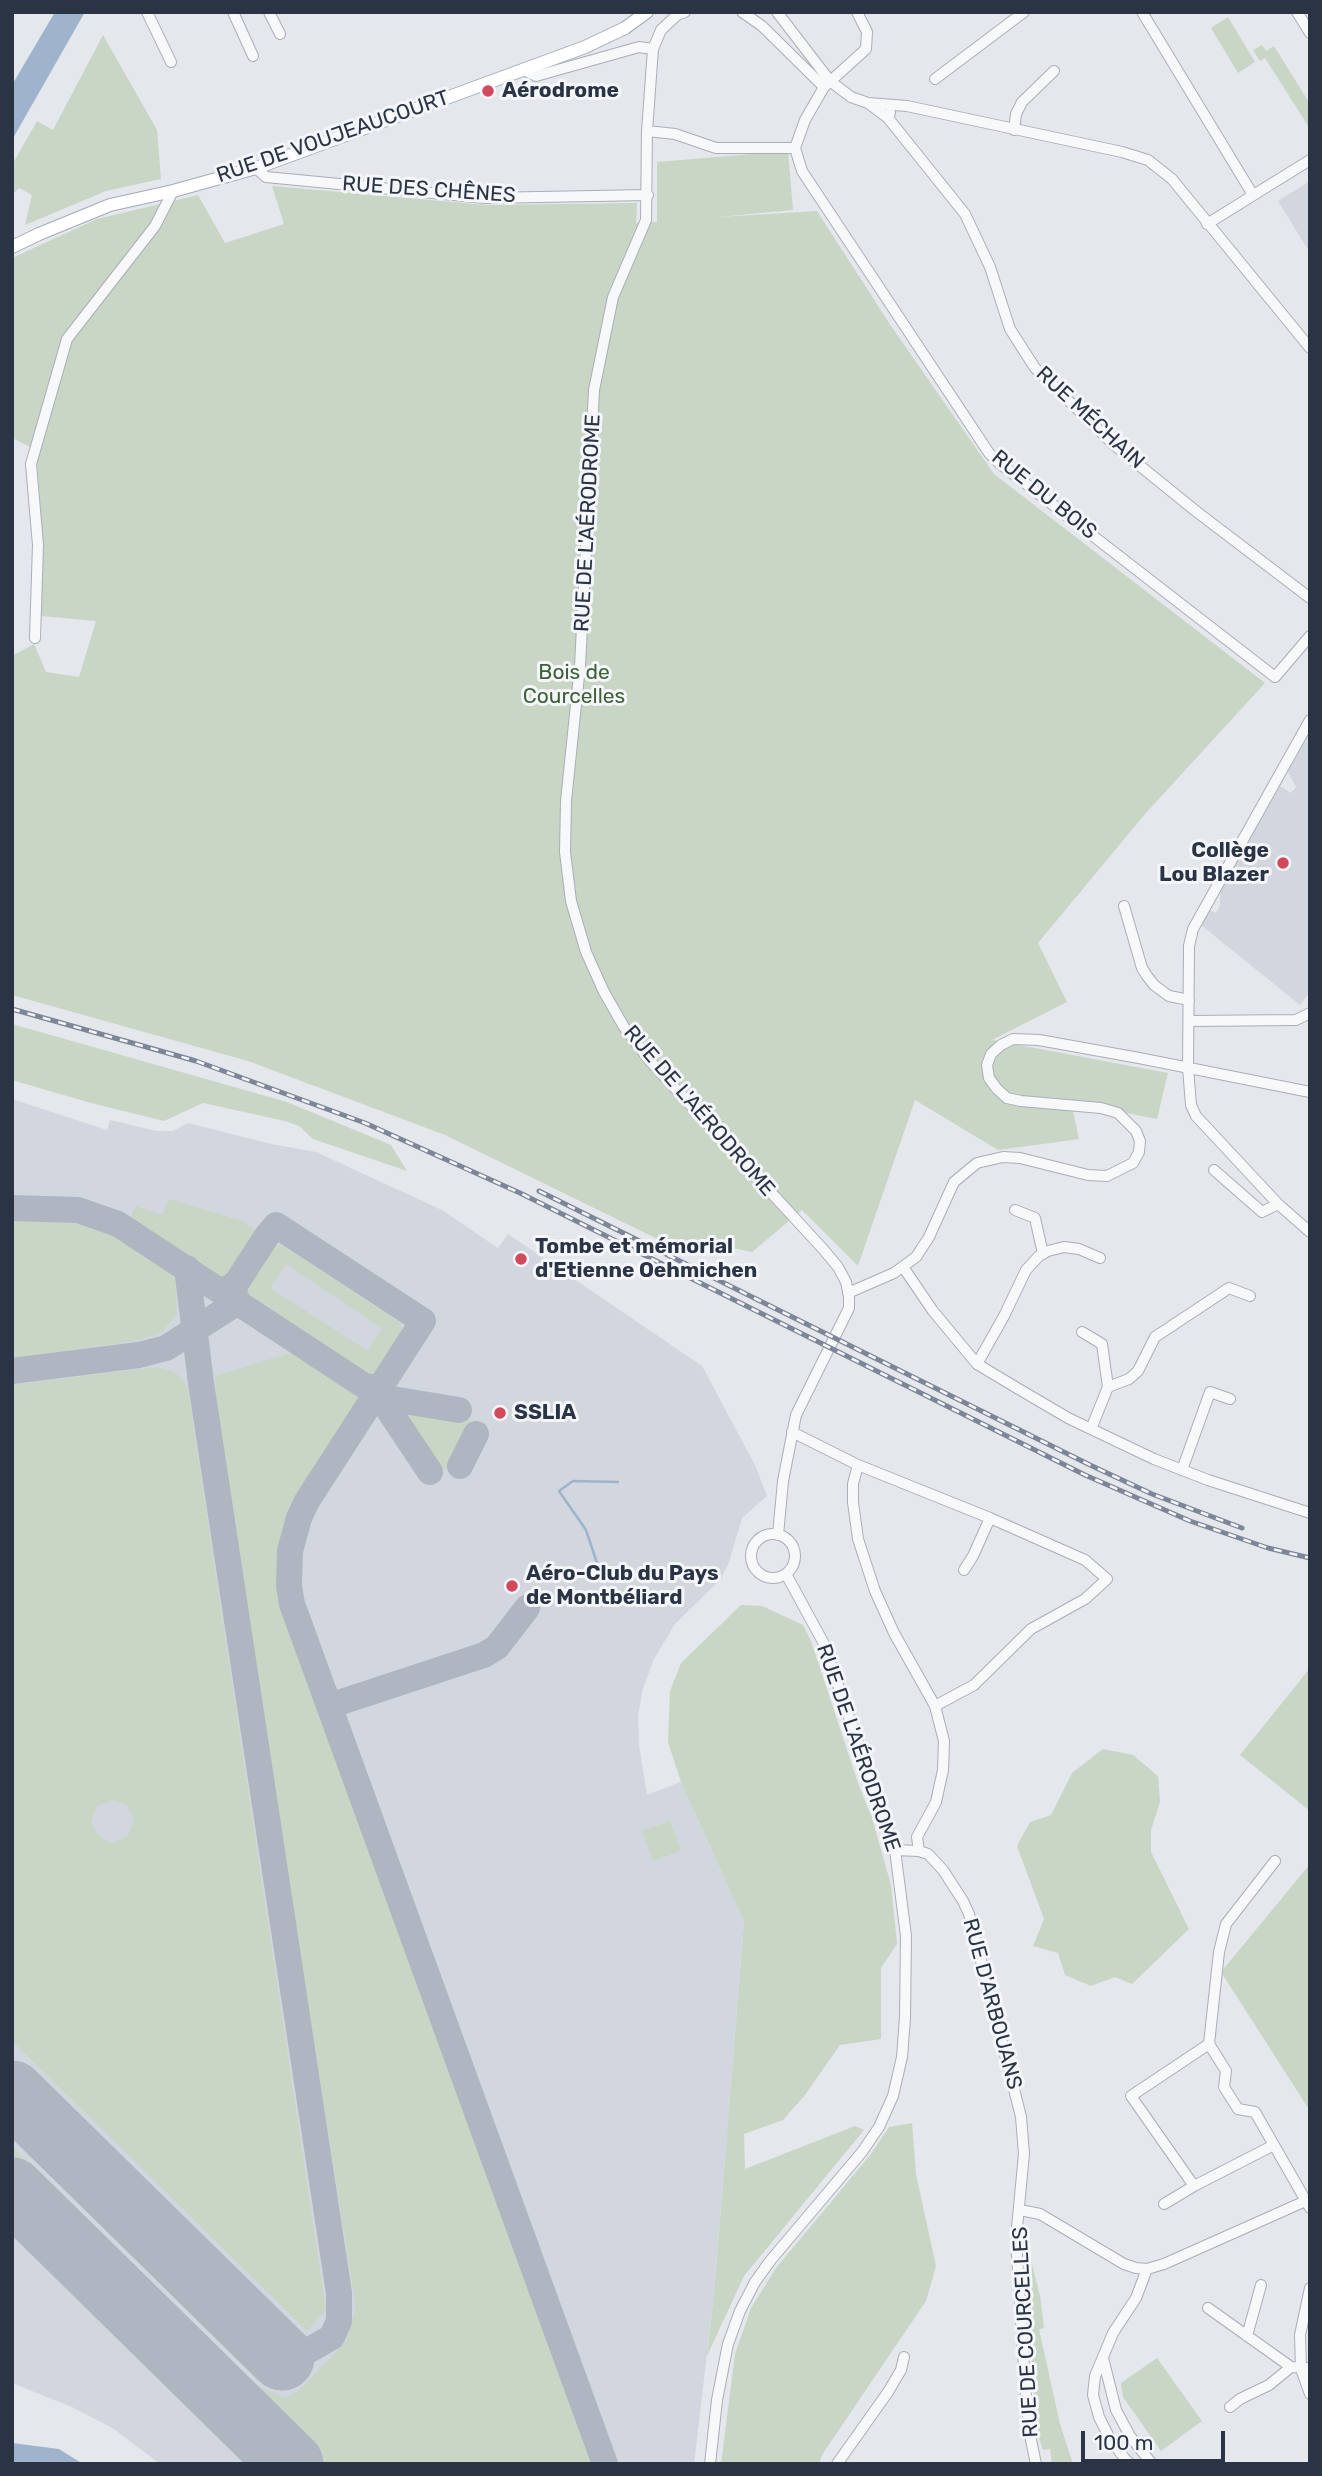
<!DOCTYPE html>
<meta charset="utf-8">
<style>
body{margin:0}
#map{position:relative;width:1322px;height:2476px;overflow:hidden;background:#e4e7ec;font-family:Rubik,sans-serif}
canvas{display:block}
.frame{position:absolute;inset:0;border:14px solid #2b3445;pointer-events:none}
.scale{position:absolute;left:1081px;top:2431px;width:144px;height:32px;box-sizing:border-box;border:4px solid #2b3445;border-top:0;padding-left:9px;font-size:21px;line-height:24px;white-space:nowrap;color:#2b3445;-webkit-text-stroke:5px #f4f6f9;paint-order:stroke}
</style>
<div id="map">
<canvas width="1322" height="2476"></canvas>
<div class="frame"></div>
<div class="scale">100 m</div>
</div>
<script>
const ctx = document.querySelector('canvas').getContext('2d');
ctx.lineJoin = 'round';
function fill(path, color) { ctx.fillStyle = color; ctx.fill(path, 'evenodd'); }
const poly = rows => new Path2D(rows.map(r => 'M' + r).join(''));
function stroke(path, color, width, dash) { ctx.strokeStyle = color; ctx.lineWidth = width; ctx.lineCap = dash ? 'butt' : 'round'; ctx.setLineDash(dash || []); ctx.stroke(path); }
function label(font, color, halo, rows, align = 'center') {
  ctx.font = font + ' Rubik,sans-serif'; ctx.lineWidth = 6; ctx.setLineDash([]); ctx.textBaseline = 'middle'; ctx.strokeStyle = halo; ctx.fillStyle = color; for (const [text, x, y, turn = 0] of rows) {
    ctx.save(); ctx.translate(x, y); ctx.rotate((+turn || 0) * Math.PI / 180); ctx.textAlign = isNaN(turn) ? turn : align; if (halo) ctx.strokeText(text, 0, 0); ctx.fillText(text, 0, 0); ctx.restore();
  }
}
fill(poly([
 [1310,181,1310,253,1278,201],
 [1310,733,1310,992,1300,1005,1201,925,1210,910,1216,913,1220,906,1220,892,1280,786,1291,793,1296,787,1288,772],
 [12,1099,107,1130,110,1120,156,1131,173,1131,188,1123,271,1144,316,1152,442,1210,498,1248,508,1234,702,1366,755,1465,767,1496,742,1518,729,1562,721,1579,675,1624,654,1659,643,1688,638,1716,639,1745,647,1795,681,1782,744,1922,714,2294,694,2464,160,2464,114,2429,72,2407,12,2383]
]), '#d2d6de');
fill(poly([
 [1228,17,1255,62,1238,73,1211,28],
 [103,35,157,130,161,179,106,191,25,225,32,195,19,188,12,195,12,165,37,121,53,130],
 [1262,45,1266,51,1274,46,1310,104,1310,129,1265,58,1260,61,1253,50],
 [788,151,793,210,719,217,817,211,891,326,994,474,1265,683,1145,814,1038,943,1067,1002,992,1040,1168,1073,1157,1119,1071,1102,1079,1139,998,1150,915,1100,858,1266,802,1210,752,1252,705,1242,692,1256,445,1135,248,1061,12,995,12,656,34,644,46,672,79,677,96,621,41,616,41,512,36,450,12,438,12,258,97,219,198,195,225,243,284,224,272,186,487,205,637,203,636,223,657,222,657,162],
 [12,1024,287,1102,391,1145,407,1171,313,1139,299,1126,285,1121,203,1103,164,1121,91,1103,12,1080],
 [169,1199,243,1221,255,1231,254,1243,229,1279,217,1281,136,1228,131,1216,135,1206,162,1215],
 [12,1217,67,1217,92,1222,121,1235,175,1271,177,1314,162,1332,136,1341,12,1358],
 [276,1245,283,1246,399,1321,404,1334,402,1340,380,1375,365,1378,245,1298,243,1285,266,1250],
 [286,1264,382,1328,368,1351,270,1288],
 [297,1351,350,1385,358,1392,361,1400,359,1407,297,1502,288,1521,280,1561,284,1601,597,2464,314,2464,12,2168,12,2147,255,2385,285,2398,299,2391,346,2341,356,2308,218,1434,215,1376],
 [156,1367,173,1371,183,1380,188,1390,326,2310,307,2331,12,2041,12,1385],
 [111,1800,127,1805,134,1820,128,1836,112,1843,98,1836,91,1822,97,1806],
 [396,1404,457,1413,471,1421,474,1428,457,1464,449,1470,437,1468],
 [741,1605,762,1606,803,1625,811,1641,859,1786,872,1818,891,1885,897,1944,881,1968,881,2039,840,2045,805,2095,783,2120,744,2134,745,2169,855,2126,864,2130,744,2276,707,2356,714,2294,744,1922,681,1782,668,1742,670,1691,681,1663],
 [1310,1668,1310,1811,1240,1755],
 [1103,1749,1133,1755,1158,1776,1160,1802,1151,1830,1151,1852,1189,1929,1132,1984,1115,1977,1091,1986,1065,1975,1058,1953,1033,1946,1044,1919,1017,1846,1030,1822,1051,1815,1072,1773],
 [670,1821,681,1851,653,1861,642,1831],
 [1310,1864,1310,2111,1221,1972],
 [912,2123,916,2174,936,2266,926,2301,822,2455,819,2464,721,2464,735,2354,751,2308,776,2268,871,2154,889,2127],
 [1030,2256,1040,2296,1044,2328,1039,2329,1060,2424,1073,2464,1052,2464,1050,2449,1043,2450,1039,2438,1032,2374,1032,2301,1025,2263],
 [1157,2358,1202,2421,1161,2451,1123,2397,1121,2383]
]), '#c9d6c5');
fill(poly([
 [55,12,85,12,12,140,12,85],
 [12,2443,59,2449,83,2464,12,2464]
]), '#9fb4cc');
stroke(poly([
 [603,1581,586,1530,559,1491,573,1481,618,1482]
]), '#9fb4cc', 2.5);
stroke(poly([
 [12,1208,78,1210,118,1224,363,1385,372,1388,382,1384],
 [187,1268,201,1383,339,2293,339,2321,332,2337,311,2349,282,2358],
 [219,1289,227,1290,237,1282,266,1237,276,1225,423,1321,307,1501,299,1518,290,1551,289,1586,292,1604,605,2464],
 [12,1371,139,1355,166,1348,238,1302,234,1293,235,1287],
 [376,1393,380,1397,430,1472],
 [380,1397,459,1410],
 [460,1466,476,1434],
 [329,1706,484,1655,497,1647,527,1608]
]), '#b0b6c1', 26);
stroke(poly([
 [12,2093,282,2358],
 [12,2190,291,2464]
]), '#b0b6c1', 65);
const minor = poly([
 [147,12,171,62],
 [233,12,253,56],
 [269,12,280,34],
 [685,12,677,15,661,30,653,49,647,131,646,220,613,297,594,390,580,666,566,801,565,852,571,901,586,952,604,992,624,1027,650,1061,823,1249,838,1267,846,1282,849,1296,849,1308,796,1415,783,1481,778,1535],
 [742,12,762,26,824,87],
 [777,12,830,81,851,97,868,103,888,118,890,113],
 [857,12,867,32,866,49,824,87,805,120,795,148,802,171,989,453,999,463,1275,677,1310,636],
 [1142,12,1253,195],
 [1297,12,1310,33],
 [523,70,536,76,639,47,653,49],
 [935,79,1024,12],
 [868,103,907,106,1122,152,1148,160,1172,179,1310,348],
 [888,118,965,214,990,267,1010,329,1035,368,1113,444,1197,512,1310,598],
 [1014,130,1016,114,1022,102,1054,71],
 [647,131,675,134,716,148,795,148],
 [256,168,266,177,485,198,648,195],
 [1207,224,1310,160],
 [35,638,38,545,31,464,67,339,155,226,173,191],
 [1310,720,1193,929,1189,946,1188,1068,1191,1105,1196,1116,1278,1204,1310,1232],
 [1124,906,1142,968,1147,976,1154,985,1169,996,1189,1000],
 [1189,1021,1296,1020,1310,1013],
 [1214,1170,1262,1212,1278,1204],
 [1015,1210,1035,1218,1043,1254],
 [903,1267,933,1311,977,1364,1017,1388,1068,1418,1154,1459,1208,1480,1310,1513],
 [848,1293,894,1273,916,1257,929,1237,954,1182,977,1163,1003,1157,1020,1158,1088,1175,1107,1176,1133,1163,1139,1152,1140,1141,1136,1131,1118,1113,1101,1108,1021,1101,1007,1098,997,1089,989,1078,987,1065,991,1054,1001,1045,1013,1039,1039,1040,1139,1058,1310,1092],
 [1082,1332,1102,1344,1108,1387],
 [977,1364,1004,1316,1026,1270,1039,1256,1048,1251,1064,1247,1079,1249,1100,1258],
 [1091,1429,1108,1387,1129,1379,1138,1371,1155,1337,1229,1288,1250,1296],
 [792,1432,858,1465,990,1518,1085,1560,1107,1579,1085,1599,1031,1629,974,1685,935,1706],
 [858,1465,853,1484,853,1502,858,1539,875,1591,894,1633,935,1706,944,1741,943,1770,936,1802,917,1837,919,1851],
 [1182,1470,1210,1392,1230,1399],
 '751 1556a22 22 0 1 1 44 0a22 22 0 1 1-44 0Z',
 [964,1570,973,1556,990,1518],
 [895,1850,919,1851,928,1854,943,1870,963,1901,969,1914,1015,2093,1021,2117,1024,2154,1016,2238,1018,2272,1026,2398,1030,2435,1036,2464],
 [1275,1861,1226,1924,1219,1952,1209,2044,1226,2071,1224,2087,1238,2109,1255,2112,1310,2208],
 [1209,2044,1131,2096,1194,2186,1274,2145],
 [1164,2204,1194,2186],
 [1020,2210,1040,2214,1124,2264,1136,2268,1147,2269,1164,2264,1310,2199],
 [1310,2288,1300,2335,1301,2369,1310,2394],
 [1208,2308,1291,2367],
 [1247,2336,1261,2285],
 [1103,2358,1116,2410,1130,2436,1152,2464],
 [1230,2407,1240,2399,1269,2385,1291,2367,1310,2368],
 [710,2464,717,2400,728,2344,740,2311,755,2282,770,2261,862,2152,879,2127,893,2096,902,2057,905,2018,906,1936,895,1850,823,1642,786,1574],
 [837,2464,888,2392,901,2370,904,2357],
 [1131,2464,1125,2459,1109,2437,1099,2417,1093,2395,1095,2376,1113,2333,1136,2298,1147,2269]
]);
const major = poly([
 [12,247,39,234,110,205,173,191,256,168,585,47,625,28,647,12]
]);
stroke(minor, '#a9aeb7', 12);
stroke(major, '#a3abb8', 14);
stroke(minor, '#f7f8fa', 10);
stroke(major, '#fff', 12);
const rail = poly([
 [12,1009,196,1061,365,1123,520,1193,1085,1475,1190,1521,1268,1548,1310,1558],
 [539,1191,1090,1465,1152,1494,1242,1528]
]);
stroke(rail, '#7d8696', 5);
stroke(rail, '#f4f6f9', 2.5, [8]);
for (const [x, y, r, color] of [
 [488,91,7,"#d1495b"],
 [1283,863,7,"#d1495b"],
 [521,1259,7,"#d1495b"],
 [500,1413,7,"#d1495b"],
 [512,1586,7,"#d1495b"]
]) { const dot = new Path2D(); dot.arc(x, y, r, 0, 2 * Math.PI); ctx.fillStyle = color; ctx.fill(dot); stroke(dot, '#f4f6f9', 2.5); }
label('bold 21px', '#2b3445', '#f4f6f9', [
 ["Aérodrome",502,91],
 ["Collège",1269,851,"right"],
 ["Lou Blazer",1269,875,"right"],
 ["Tombe et mémorial",535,1247],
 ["d'Etienne Oehmichen",535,1271],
 ["SSLIA",514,1413],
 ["Aéro-Club du Pays",526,1574],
 ["de Montbéliard",526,1598]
], 'left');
label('21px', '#2b3445', '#f4f6f9', [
 ["RUE DE VOUJEAUCOURT",333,137,-19],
 ["RUE DES CHÊNES",429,190,4],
 ["RUE MÉCHAIN",1090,418,43],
 ["RUE DU BOIS",1044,495,39],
 ["RUE DE L'AÉRODROME",588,523,-87],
 ["RUE DE L'AÉRODROME",699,1111,49],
 ["RUE DE L'AÉRODROME",858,1748,71],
 ["RUE D'ARBOUANS",992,2004,75],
 ["RUE DE COURCELLES",1026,2332,-93]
]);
label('21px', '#3f6138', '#f4f6f9', [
 ["Bois de",574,673],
 ["Courcelles",574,697]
]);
</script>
